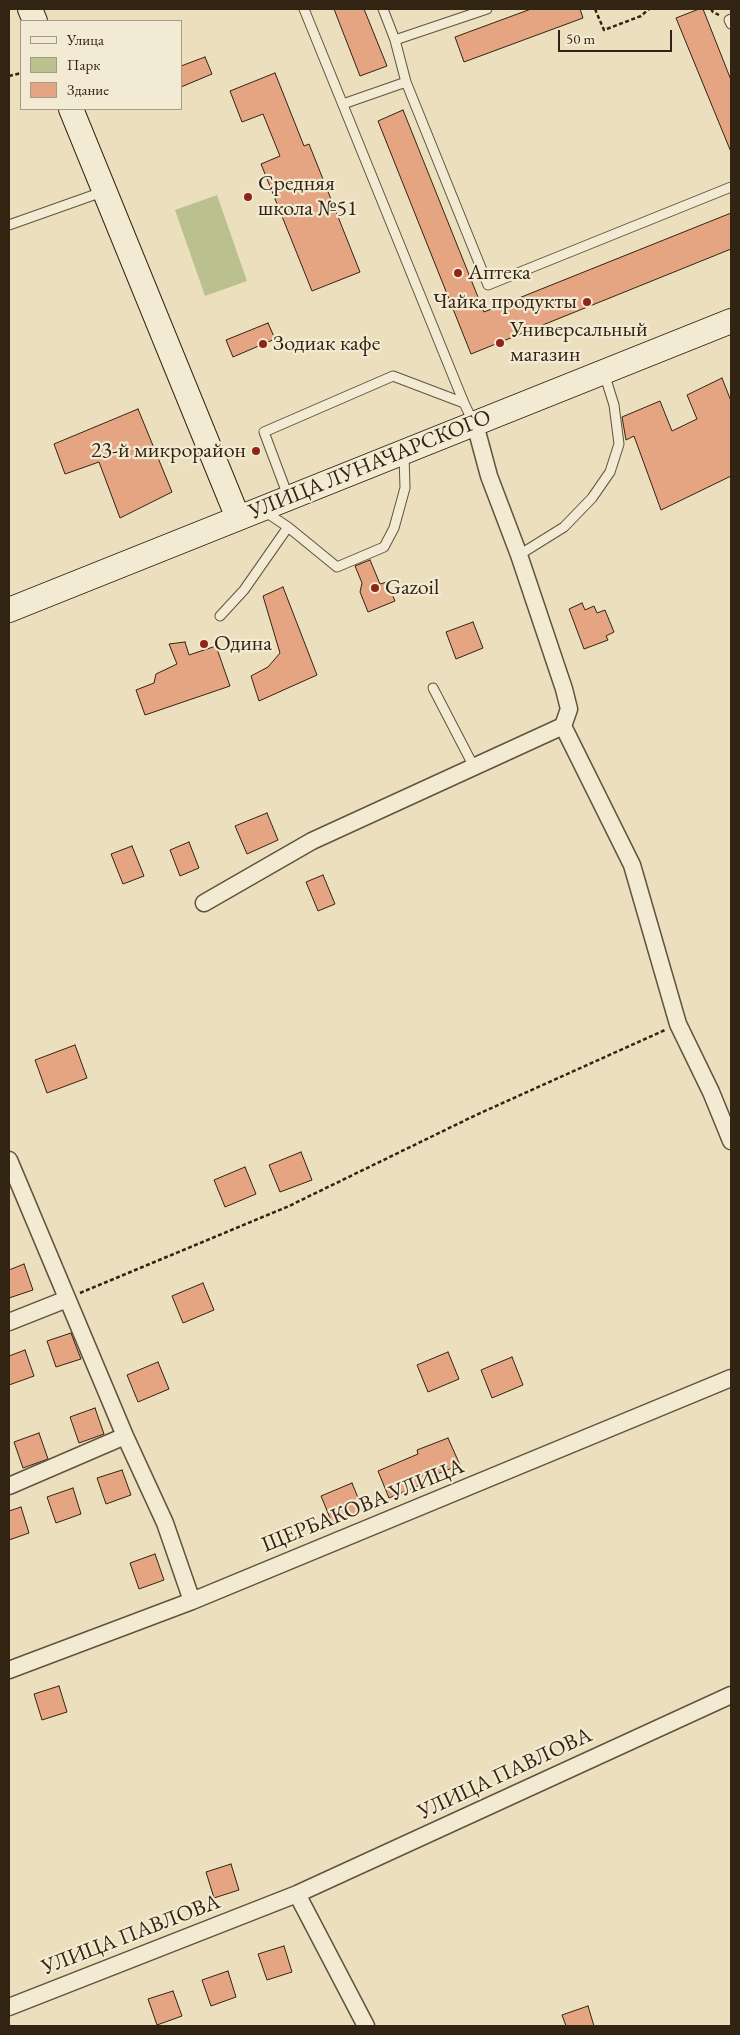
<!DOCTYPE html>
<meta charset="utf-8">
<style>
body{margin:0}
#map{position:relative;width:740px;height:2035px;overflow:hidden;background:#ecdfbd;font-family:"EB Garamond",serif}
canvas{display:block}
.frame{position:absolute;inset:0;border:10px solid #322412;pointer-events:none}
.legend{position:absolute;left:20px;top:20px;width:162px;height:90px;box-sizing:border-box;background:#f3ead4;border:1px solid #a69b86;margin:0;padding:6px 9px;list-style:none;font-size:15px;color:#322412}
.legend li{display:flex;align-items:center;gap:10px;height:25px}
.legend b{width:25px;border:1px solid #a69b86}
.scale{position:absolute;left:558px;top:30px;width:114px;height:22px;box-sizing:border-box;border:2px solid #322412;border-top:0;padding-left:6px;font-size:15px;line-height:18px;white-space:nowrap;color:#322412;-webkit-text-stroke:4px #f3ead4;paint-order:stroke}
</style>
<div id="map">
<canvas width="740" height="2035"></canvas>
<div class="frame"></div>
<ul class="legend">
<li><b style="height:6px;background:#f3ead4"></b>Улица</li>
<li><b style="height:14px;background:#bac18f"></b>Парк</li>
<li><b style="height:14px;background:#e5a582"></b>Здание</li>
</ul>
<div class="scale">50 m</div>
</div>
<script>
const ctx = document.querySelector('canvas').getContext('2d');
ctx.lineJoin = 'round';
function fill(path, color) { ctx.fillStyle = color; ctx.fill(path, 'evenodd'); }
const poly = rows => new Path2D(rows.map(r => 'M' + r).join(''));
function stroke(path, color, width, dash) { ctx.strokeStyle = color; ctx.lineWidth = width; ctx.lineCap = dash ? 'butt' : 'round'; ctx.setLineDash(dash || []); ctx.stroke(path); }
function label(font, color, halo, rows, align = 'center') {
  ctx.font = font + ' "EB Garamond",serif'; ctx.lineWidth = 4.5; ctx.setLineDash([]); ctx.textBaseline = 'middle'; ctx.strokeStyle = halo; ctx.fillStyle = color; for (const [text, x, y, turn = 0] of rows) {
    ctx.save(); ctx.translate(x, y); ctx.rotate((+turn || 0) * Math.PI / 180); ctx.textAlign = isNaN(turn) ? turn : align; if (halo) ctx.strokeText(text, 0, 0); ctx.fillText(text, 0, 0); ctx.restore();
  }
}
fill(poly([
 [217,195,247,281,205,296,175,210]
]), '#bac18f');
const building = poly([
 [334,9,364,9,387,66,360,76,334,9],
 [531,9,580,9,583,18,464,62,455,37,531,9],
 [699,9,703,9,731,80,731,152,676,18,699,9],
 [205,57,212,74,181,87,181,66,205,57],
 [275,73,304,146,309,144,360,272,312,291,261,164,280,156,263,114,242,122,230,91,275,73],
 [403,110,484,312,731,213,731,249,471,354,378,121,403,110],
 [268,323,275,339,233,357,226,340,268,323],
 [722,378,731,401,731,476,661,510,634,436,626,440,622,417,660,401,672,431,697,419,687,395,722,378],
 [138,409,172,492,120,518,99,462,65,474,54,444,138,409],
 [370,560,380,584,387,582,395,601,368,612,360,592,362,583,355,566,370,560],
 [283,587,317,675,259,701,251,676,268,667,280,653,263,596,283,587],
 [582,603,585,610,594,606,597,613,605,610,614,632,606,636,608,640,584,649,569,609,582,603],
 [473,622,483,648,456,659,446,632,473,622],
 [185,642,189,655,216,646,230,686,145,715,136,690,154,683,156,674,177,664,169,644,185,642],
 [267,813,278,840,247,854,235,826,267,813],
 [189,842,199,868,180,876,170,850,189,842],
 [132,846,144,876,123,884,111,854,132,846],
 [323,875,335,904,318,911,306,882,323,875],
 [75,1045,87,1078,47,1093,35,1060,75,1045],
 [301,1152,312,1180,280,1192,269,1165,301,1152],
 [245,1167,256,1194,225,1207,214,1180,245,1167],
 [24,1264,33,1290,9,1298,9,1270,24,1264],
 [203,1283,214,1310,183,1323,172,1296,203,1283],
 [71,1333,81,1359,56,1367,47,1341,71,1333],
 [25,1350,34,1376,9,1385,9,1356,25,1350],
 [448,1352,459,1379,428,1392,417,1365,448,1352],
 [512,1357,523,1385,492,1398,481,1370,512,1357],
 [158,1362,169,1389,138,1402,127,1375,158,1362],
 [95,1408,104,1434,79,1443,70,1417,95,1408],
 [39,1433,48,1459,23,1468,14,1442,39,1433],
 [448,1438,460,1465,419,1481,420,1485,389,1498,378,1471,418,1454,417,1450,448,1438],
 [122,1470,131,1495,106,1504,97,1478,122,1470],
 [352,1483,363,1510,332,1523,321,1496,352,1483],
 [73,1488,81,1514,56,1523,47,1497,73,1488],
 [21,1507,29,1533,9,1540,9,1511,21,1507],
 [155,1554,164,1580,139,1589,130,1563,155,1554],
 [59,1686,67,1712,42,1720,34,1694,59,1686],
 [231,1864,239,1890,214,1898,206,1872,231,1864],
 [284,1946,292,1972,267,1980,258,1954,284,1946],
 [228,1971,236,1997,211,2006,202,1980,228,1971],
 [173,1991,182,2016,157,2025,148,1999,173,1991],
 [588,2006,594,2026,566,2026,562,2015,588,2006]
]);
fill(building, '#e5a582');
stroke(building, '#322412', 1);
const lane = poly([
 [304,9,464,403,474,424],
 [731,19,729,20,731,24],
 [395,40,487,9],
 [406,82,488,285,731,187],
 [343,104,406,82,395,40,383,9],
 [9,225,105,191],
 [288,496,264,432,393,376,464,403],
 [264,511,288,527,337,567,384,547,394,528,405,488,404,455],
 [519,555,564,527,592,498,610,472,619,444,614,405,604,373],
 [220,616,244,590,288,527],
 [433,688,474,767]
]);
const street = poly([
 [563,726,632,865,678,1024,711,1092,731,1141],
 [204,903,312,841,563,726,569,709,564,689,519,555,489,476,475,424],
 [9,1160,125,1436,165,1523,192,1601],
 [9,1322,67,1299],
 [9,1486,125,1436],
 [9,1670,192,1601,731,1378],
 [297,1894,366,2026],
 [9,2007,297,1894,731,1695]
]);
const secondary = poly([
 [30,9,35,21],
 [71,109,238,518],
 [9,610,731,321]
]);
stroke(lane, '#60533d', 11);
stroke(street, '#60533d', 19);
stroke(secondary, '#322412', 26);
stroke(poly([
 [595,9,604,30,641,16,649,9],
 [711,9,713,12,719,15],
 [9,76,21,73],
 [80,1293,289,1206,476,1115,665,1030]
]), '#322412', 2.5, [4, 2.5]);
stroke(lane, '#f3ead4', 9);
stroke(street, '#f3ead4', 16);
stroke(secondary, '#f3ead4', 24);
for (const [x, y, r, color] of [
 [248,197,5,"#8f2418"],
 [458,273,5,"#8f2418"],
 [587,302,5,"#8f2418"],
 [500,343,5,"#8f2418"],
 [263,344,5,"#8f2418"],
 [256,451,5,"#8f2418"],
 [375,588,5,"#8f2418"],
 [204,644,5,"#8f2418"]
]) { const dot = new Path2D(); dot.arc(x, y, r, 0, 2 * Math.PI); ctx.fillStyle = color; ctx.fill(dot); stroke(dot, '#f3ead4', 2); }
label('22px', '#322412', '#f3ead4', [
 ["Средняя",258,184],
 ["школа №51",258,209],
 ["Аптека",468,273],
 ["Чайка продукты",577,302,"right"],
 ["Универсальный",510,330],
 ["магазин",510,355],
 ["Зодиак кафе",273,344],
 ["23-й микрорайон",246,451,"right"],
 ["Gazoil",385,588],
 ["Одина",214,644]
], 'left');
label('22px', '#322412', '#f3ead4', [
 ["УЛИЦА ЛУНАЧАРСКОГО",370,465,-22],
 ["ЩЕРБАКОВА УЛИЦА",363,1506,-22],
 ["УЛИЦА ПАВЛОВА",505,1774,-25],
 ["УЛИЦА ПАВЛОВА",131,1935,-21]
]);
</script>
